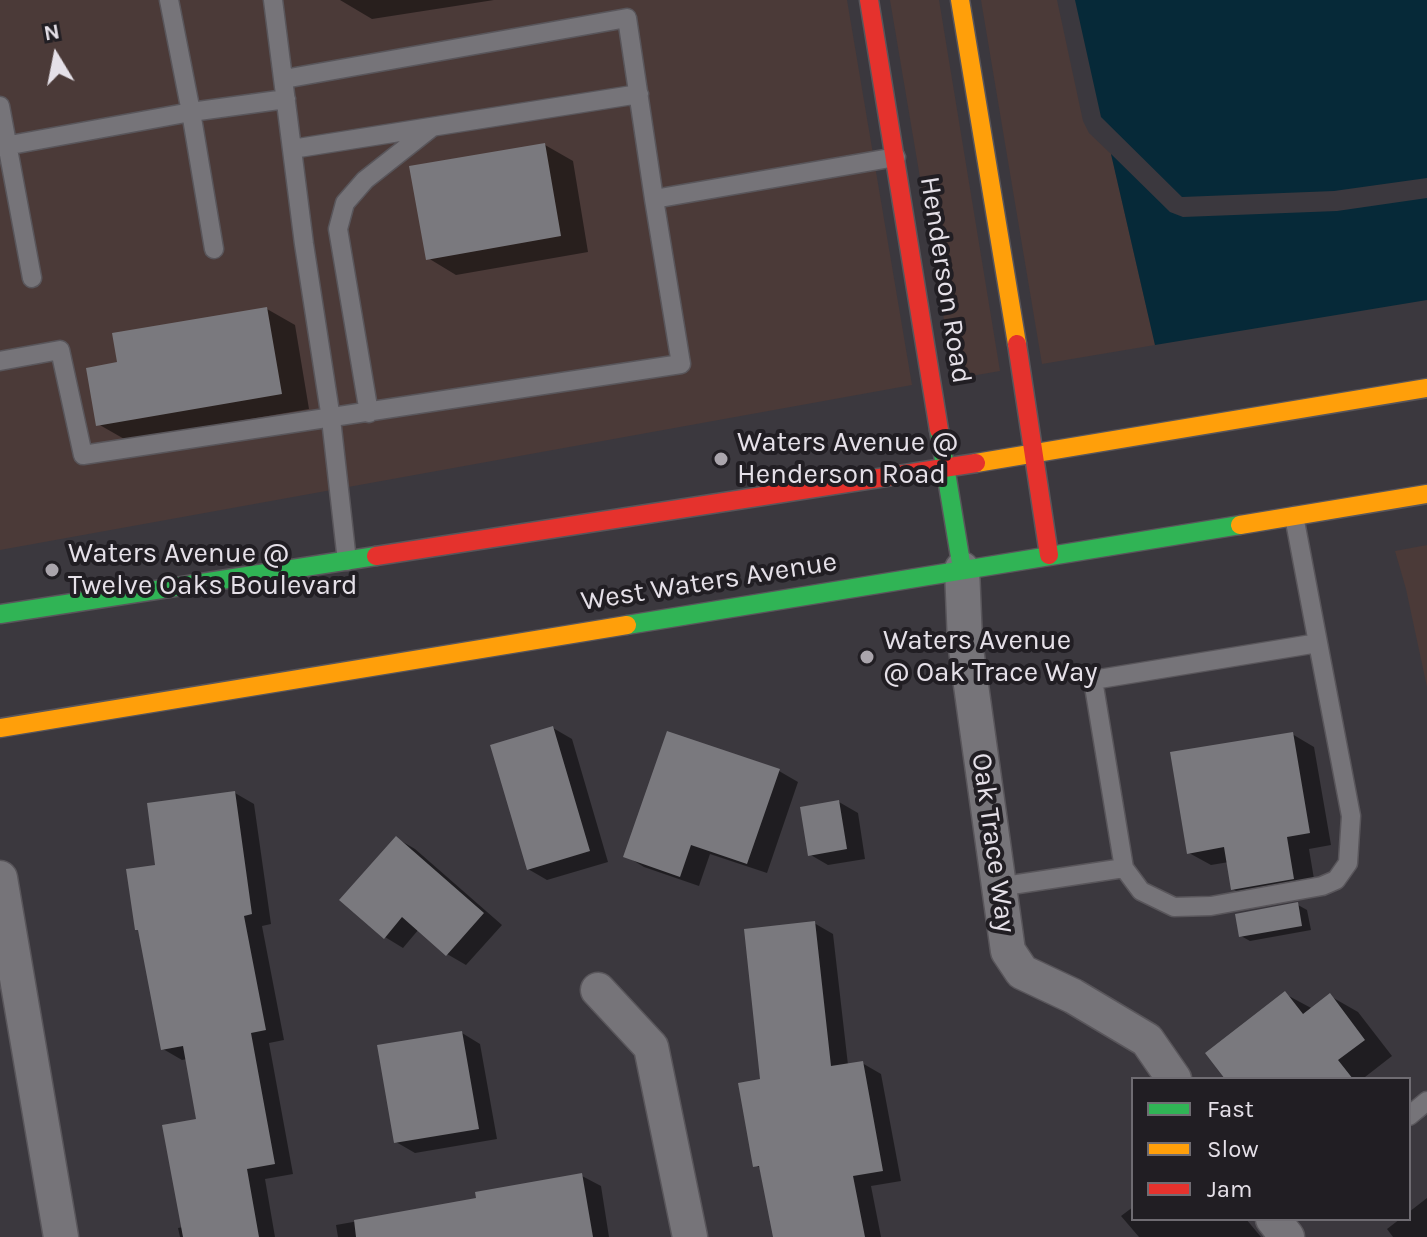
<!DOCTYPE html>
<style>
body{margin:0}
#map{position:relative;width:1427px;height:1237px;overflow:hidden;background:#3b383e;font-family:Karla,sans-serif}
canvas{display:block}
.legend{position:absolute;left:1131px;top:1077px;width:280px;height:144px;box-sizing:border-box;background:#211e23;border:2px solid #6f6c72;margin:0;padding:10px 14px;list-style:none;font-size:24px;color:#e5e0e8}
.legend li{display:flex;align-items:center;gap:16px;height:40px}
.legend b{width:40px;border:2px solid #6f6c72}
.north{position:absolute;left:16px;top:16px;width:80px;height:80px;-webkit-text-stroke:6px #211e23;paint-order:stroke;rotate:350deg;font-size:22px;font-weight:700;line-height:32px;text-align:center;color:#e5e0e8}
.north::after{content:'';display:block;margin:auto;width:28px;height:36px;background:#e5e0e8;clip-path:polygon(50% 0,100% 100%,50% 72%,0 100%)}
</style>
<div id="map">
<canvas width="1427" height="1237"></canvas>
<ul class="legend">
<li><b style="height:10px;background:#30b455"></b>Fast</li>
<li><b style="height:10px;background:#ff9f0a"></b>Slow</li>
<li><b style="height:10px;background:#e5322d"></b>Jam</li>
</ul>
<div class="north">N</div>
</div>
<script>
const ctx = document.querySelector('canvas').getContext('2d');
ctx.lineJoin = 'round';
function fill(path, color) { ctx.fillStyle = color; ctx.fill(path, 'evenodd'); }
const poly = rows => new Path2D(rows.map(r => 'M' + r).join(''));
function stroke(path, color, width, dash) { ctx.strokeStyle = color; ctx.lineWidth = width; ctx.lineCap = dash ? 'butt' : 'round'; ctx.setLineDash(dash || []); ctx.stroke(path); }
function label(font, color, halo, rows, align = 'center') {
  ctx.font = font + ' Karla,sans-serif'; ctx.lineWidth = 8; ctx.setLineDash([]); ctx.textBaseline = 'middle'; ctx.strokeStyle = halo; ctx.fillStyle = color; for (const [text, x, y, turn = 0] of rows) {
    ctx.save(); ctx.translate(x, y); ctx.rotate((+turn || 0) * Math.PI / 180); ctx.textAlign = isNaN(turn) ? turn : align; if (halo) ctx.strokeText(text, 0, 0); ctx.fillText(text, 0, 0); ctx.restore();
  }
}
fill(poly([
 [0,0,847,0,912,385,0,550],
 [890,0,939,0,1000,371,954,379],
 [981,0,1057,0,1083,121,1089,133,1111,154,1155,345,1042,364],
 [1427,545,1427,687,1406,589,1395,551]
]), '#4b3a38');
fill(poly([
 [1075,0,1427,0,1427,178,1334,191,1182,197,1101,117],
 [1111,154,1170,212,1183,217,1337,211,1427,198,1427,300,1155,345]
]), '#062938');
fill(poly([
 [340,0,494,0,372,19],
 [545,145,573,161,588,252,456,275,428,258],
 [267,309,295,325,309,409,126,440,98,424,120,364],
 [553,728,572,739,608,862,547,880,528,869],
 [1292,734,1314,747,1331,845,1309,849,1316,891,1255,902,1233,889,1229,862,1211,865,1189,853],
 [779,771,798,782,767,873,710,854,699,886,644,867,626,856],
 [235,793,254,804,271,924,262,926,284,1040,269,1043,293,1174,265,1179,275,1237,180,1237,178,1228,183,1227,198,1121,187,1059,182,1060,163,1049,158,867],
 [839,802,858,813,865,859,828,865,809,854],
 [396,838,415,849,502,925,466,965,447,954,419,929,403,948,385,937],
 [1298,905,1307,910,1311,930,1250,941,1241,936],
 [814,923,833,934,848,1065,862,1063,881,1074,901,1181,871,1186,881,1237,775,1237,762,1169,755,1165,762,1081],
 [1285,994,1313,1009,1330,996,1358,1012,1392,1056,1365,1077,1367,1079,1228,1079],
 [462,1033,480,1044,497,1139,415,1153,396,1142],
 [582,1176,601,1186,609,1237,338,1237,336,1225,478,1200],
 [1427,1198,1427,1237,1393,1237,1387,1229,1400,1219,1409,1219,1409,1212],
 [1133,1207,1133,1219,1246,1219,1261,1237,1139,1237,1121,1216]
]), '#0007');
fill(poly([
 [545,143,561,236,426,260,409,166],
 [267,307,282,394,96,426,86,368,117,362,112,333],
 [553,726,590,851,527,870,490,745],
 [667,731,780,769,747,864,691,845,680,877,623,857],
 [1293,732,1310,833,1287,837,1294,879,1231,890,1224,847,1187,854,1170,752],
 [235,791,252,914,244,916,266,1030,251,1033,275,1164,247,1169,259,1237,183,1237,162,1125,196,1119,183,1046,161,1050,138,930,135,930,126,869,155,865,147,803],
 [839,800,847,849,808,856,800,807],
 [396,836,484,913,446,956,402,917,384,939,339,900],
 [1298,902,1302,926,1239,937,1235,914],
 [815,921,831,1066,863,1061,883,1171,853,1176,865,1237,773,1237,759,1166,753,1167,738,1083,760,1079,744,929],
 [1285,991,1303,1014,1330,993,1365,1040,1338,1060,1353,1079,1225,1079,1205,1053],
 [462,1031,479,1129,394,1143,377,1045],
 [582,1173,593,1237,356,1237,354,1220,476,1198,475,1192]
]), '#7a797e');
const lane = poly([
 [169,0,191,112,214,249],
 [273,0,304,244,331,419,347,561],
 [284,79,627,18,654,199],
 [0,106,32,278],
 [0,147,191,112,286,99],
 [292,149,639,94],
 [0,361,60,350,83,455,681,364,654,199,896,157],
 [369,413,338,229,345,203,365,180,431,128],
 [1294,516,1318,643,1351,816,1348,863,1336,880,1322,886,1211,906,1174,907,1141,891,1124,868,1093,680,1318,643],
 [998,887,1124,868],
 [1409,1116,1427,1101]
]);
const street = poly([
 [962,569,965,642,1008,951,1022,972,1073,996,1147,1040,1174,1079],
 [0,878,61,1237],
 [598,990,651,1047,690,1237],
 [1273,1219,1287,1237]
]);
const fast = poly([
 [939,430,962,569],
 [0,614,376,556],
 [627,625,1240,525]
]);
const slow = poly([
 [960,0,1017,344],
 [976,463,1427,388],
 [1240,525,1427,494],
 [0,728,627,625]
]);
const jam = poly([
 [869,0,939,430],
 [1017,344,1049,555],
 [376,556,976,463]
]);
stroke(lane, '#59565b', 21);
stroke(street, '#59565b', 37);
stroke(fast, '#59565b', 21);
stroke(slow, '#59565b', 21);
stroke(jam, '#59565b', 21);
stroke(lane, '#767479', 18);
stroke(street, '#767479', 34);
stroke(fast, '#30b455', 18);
stroke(slow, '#ff9f0a', 18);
stroke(jam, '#e5322d', 18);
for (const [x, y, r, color] of [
 [721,459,8,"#aaa5ac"],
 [52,570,8,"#aaa5ac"],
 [867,657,8,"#aaa5ac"]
]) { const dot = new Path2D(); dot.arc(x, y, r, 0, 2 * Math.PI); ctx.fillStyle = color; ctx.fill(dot); stroke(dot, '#211e23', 3); }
label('28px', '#e5e0e8', '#211e23', [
 ["Henderson Road",945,280,81],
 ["West Waters Avenue",709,582,-9],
 ["Oak Trace Way",993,843,82]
]);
label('28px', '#e5e0e8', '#211e23', [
 ["Waters Avenue @",737,443],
 ["Henderson Road",737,475],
 ["Waters Avenue @",68,554],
 ["Twelve Oaks Boulevard",68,586],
 ["Waters Avenue",883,641],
 ["@ Oak Trace Way",883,673]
], 'left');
</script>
